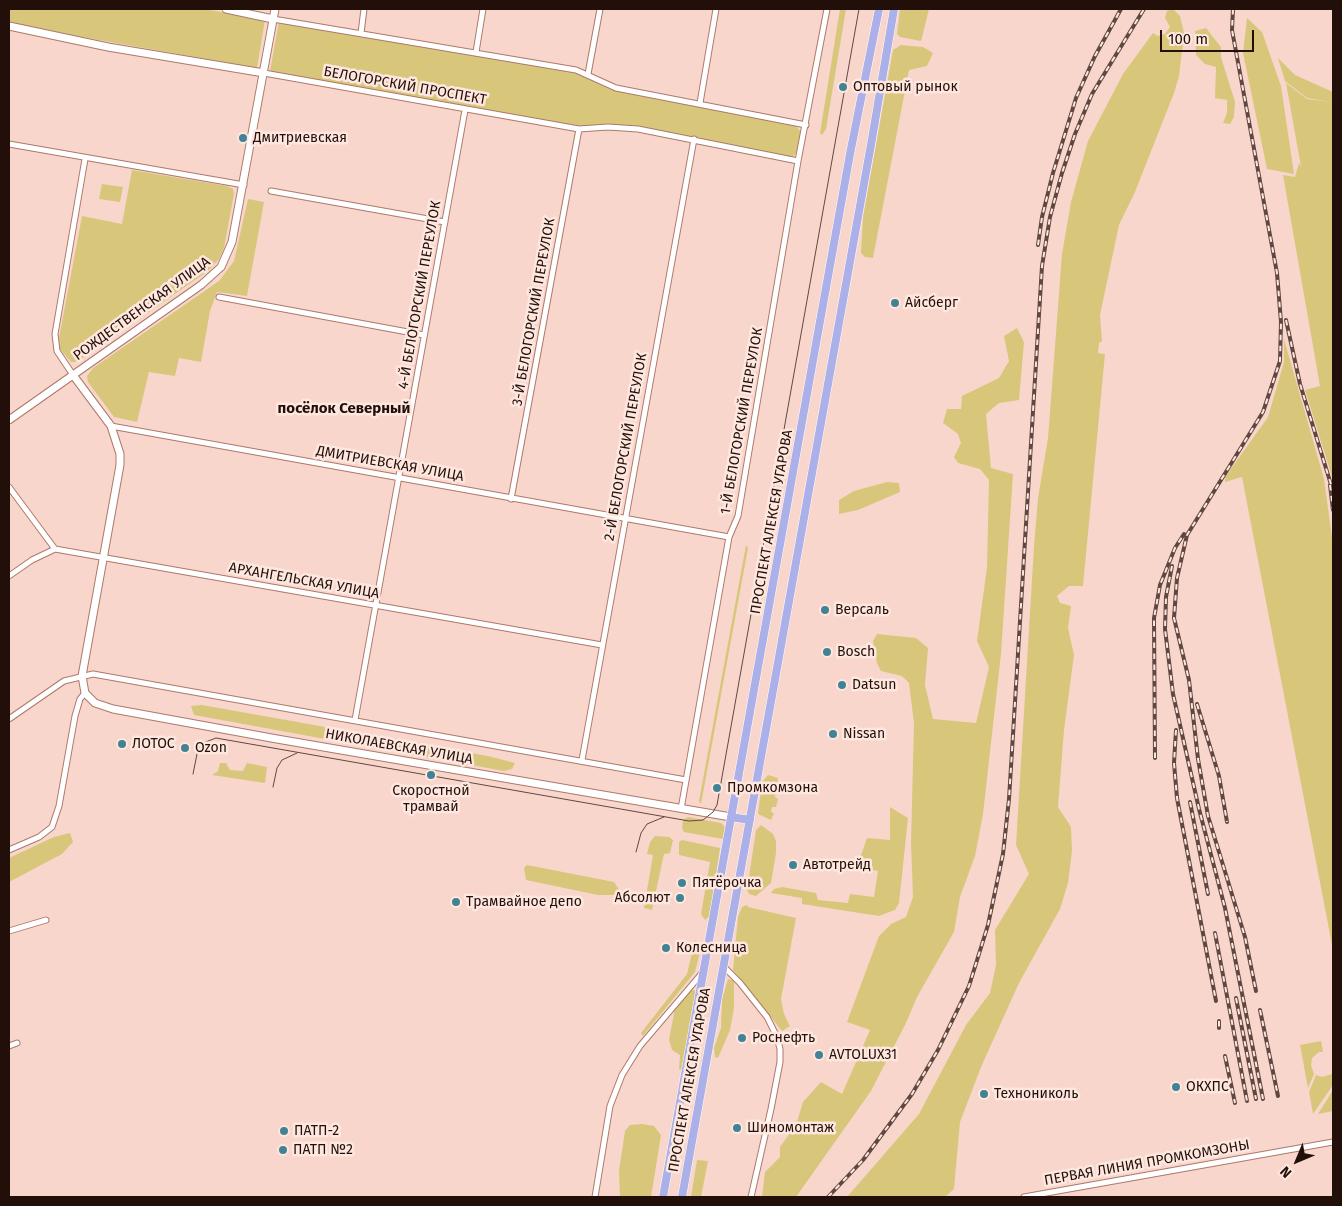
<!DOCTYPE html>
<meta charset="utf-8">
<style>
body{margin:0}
#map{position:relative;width:1342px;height:1206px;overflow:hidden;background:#f9d6cc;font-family:"Fira Sans",sans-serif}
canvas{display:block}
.frame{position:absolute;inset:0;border:10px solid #220f09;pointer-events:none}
.north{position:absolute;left:1272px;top:1136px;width:50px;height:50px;-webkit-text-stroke:4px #fee7df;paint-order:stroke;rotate:225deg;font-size:14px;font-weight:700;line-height:20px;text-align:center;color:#220f09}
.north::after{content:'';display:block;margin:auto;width:18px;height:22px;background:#220f09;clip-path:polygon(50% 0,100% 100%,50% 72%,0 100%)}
.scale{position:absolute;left:1160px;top:30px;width:94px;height:22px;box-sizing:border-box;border:2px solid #220f09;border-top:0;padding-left:6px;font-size:15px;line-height:18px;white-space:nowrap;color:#220f09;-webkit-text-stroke:4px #fee7df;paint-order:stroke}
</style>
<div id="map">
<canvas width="1342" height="1206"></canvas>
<div class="frame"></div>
<div class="north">N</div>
<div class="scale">100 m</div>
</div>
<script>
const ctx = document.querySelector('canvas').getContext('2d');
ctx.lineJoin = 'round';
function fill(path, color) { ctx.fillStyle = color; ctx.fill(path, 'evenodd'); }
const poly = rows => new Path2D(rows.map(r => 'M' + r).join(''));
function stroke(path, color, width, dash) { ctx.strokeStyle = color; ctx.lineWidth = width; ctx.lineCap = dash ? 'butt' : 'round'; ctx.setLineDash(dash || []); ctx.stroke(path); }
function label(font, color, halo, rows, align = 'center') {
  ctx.font = font + ' "Fira Sans",sans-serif'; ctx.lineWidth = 5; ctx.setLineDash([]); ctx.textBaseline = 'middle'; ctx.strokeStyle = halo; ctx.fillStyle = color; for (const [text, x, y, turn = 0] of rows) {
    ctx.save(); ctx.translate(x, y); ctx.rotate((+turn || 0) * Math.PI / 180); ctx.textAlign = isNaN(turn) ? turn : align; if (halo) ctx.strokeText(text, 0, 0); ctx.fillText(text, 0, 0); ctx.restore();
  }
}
fill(poly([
 [9,9,205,9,265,20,257,68,9,24],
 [840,9,846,9,826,129,822,135,820,133],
 [900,9,929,9,921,41,900,37,897,34],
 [1173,9,1180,16,1184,33,1179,76,1174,93,1135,192,1119,225,1100,315,1102,341,1099,343,1098,353,1105,354,1083,586,1069,586,1057,596,1060,603,1071,606,1068,628,1074,655,1064,730,1058,807,1071,827,1072,851,1068,883,1060,909,1019,983,981,1067,960,1122,954,1189,945,1197,847,1197,919,1114,966,1025,990,993,996,965,995,930,1029,874,1016,845,1034,546,1038,498,1048,438,1062,254,1071,202,1088,141,1123,74,1153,33,1158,36,1165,34,1170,27,1165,18,1167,11],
 [1247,18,1262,32,1281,86,1294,174,1267,169,1243,53],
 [279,21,579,73,624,93,795,125,802,133,798,150,794,156,788,157,632,126,577,127,270,71],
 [1206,28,1221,47,1221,57,1235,102,1234,117,1230,124,1223,123,1227,113,1227,100,1215,98,1216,67,1205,64,1196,55,1195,31],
 [901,45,923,47,933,53,927,66,909,70,873,258,865,257,861,253,863,217,893,50],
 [1278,58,1295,75,1333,92,1333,480,1305,390,1320,386,1283,175,1295,177,1299,163,1301,167,1286,83,1307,99,1330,102,1307,98,1285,81],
 [132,170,227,186,233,189,234,194,224,248,219,259,208,271,84,357,77,362,71,362,60,349,59,338,82,216,122,224],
 [102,184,123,187,120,202,99,199],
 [248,199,264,202,247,296,217,292,210,311,201,362,179,358,175,376,149,372,137,422,114,417,88,382,87,376,93,368,219,281,234,261],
 [1017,328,1024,342,1019,400,999,403,986,414,991,468,1013,474,1001,654,983,814,975,856,960,897,954,932,917,997,906,1023,871,1091,796,1197,762,1197,765,1172,780,1157,780,1147,796,1125,803,1102,821,1082,842,1094,870,1030,847,1022,879,936,891,924,906,917,913,897,911,843,914,723,909,683,902,676,881,671,877,663,873,641,877,634,916,638,928,648,925,685,933,719,976,723,989,667,977,641,987,567,989,480,980,469,958,463,954,457,961,443,958,434,943,423,947,409,961,409,962,396,999,378,1009,361,1004,336],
 [1284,339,1324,479,1333,544,1333,950,1242,477,1225,482,1225,477,1268,417,1284,362],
 [887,482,899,483,900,492,858,510,839,514,839,500,854,491],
 [746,545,748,548,701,804,699,801],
 [202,705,320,726,347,733,344,738,336,741,194,715,191,706],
 [370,735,488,756,515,763,512,769,504,771,361,745,359,737],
 [220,763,226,763,230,770,243,771,247,763,267,767,265,783,212,775,218,771],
 [768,775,778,778,775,797,778,799,776,807,772,807,771,812,774,813,771,820,758,814,762,782],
 [890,807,908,818,899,903,895,910,879,916,802,904,802,898,771,893,774,889,782,887,816,893,818,900,848,903,850,894,874,897,878,871,857,867,867,838,890,840],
 [688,817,721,823,725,827,723,839,684,832,682,828,683,820],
 [761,825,773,834,776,841,776,853,771,883,756,896,749,894,747,890,756,830],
 [70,833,73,842,62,854,9,882,9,858,54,837],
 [655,836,669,837,673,840,670,853,664,854,652,910,644,908,653,855,647,854,650,842],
 [682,840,720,848,710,916,705,920,701,914,710,862,679,855,679,842],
 [527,865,614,882,620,891,615,895,598,895,526,880,524,868],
 [747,905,748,907,796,918,781,999,784,1014,790,1026,782,1031,733,970,738,917,742,907],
 [695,940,701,944,701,948,695,972,643,1036,641,1033,687,974],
 [728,979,734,981,734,1008,730,1030,718,1058,715,1057,714,1048,721,1028,722,999],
 [690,990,697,990,682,1070,679,1069,680,1055,672,1050,669,1040,675,1008],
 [1321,1041,1323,1052,1319,1052,1312,1058,1311,1065,1314,1074,1308,1088,1300,1045],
 [1332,1074,1333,1085,1313,1114,1309,1092,1316,1075,1322,1077],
 [1333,1090,1333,1111,1318,1114],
 [642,1124,654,1126,661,1135,651,1197,620,1197,619,1171,625,1131,630,1125],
 [697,1160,708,1161,701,1197,691,1197]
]), '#d8c77b');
const street = poly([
 [273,19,576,70,616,88,806,125],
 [361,33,364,9],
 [476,52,483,9],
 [264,73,579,129,608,127,638,129,798,161],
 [588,74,600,9],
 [700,103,716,9],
 [9,144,244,185],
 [271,191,445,222],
 [219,297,424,335],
 [73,375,57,351,55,334,85,159],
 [111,426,729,537],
 [9,487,55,549],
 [511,499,579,129],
 [9,576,32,560,55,549,602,645],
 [9,719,64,681,93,674,686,780],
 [355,720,465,110],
 [582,760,694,139],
 [681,809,729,537,738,516,798,161,827,9],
 [9,850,39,837,52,827,59,806,75,716,80,699,85,693],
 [9,931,46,920],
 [724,967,740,983,767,1017,777,1037,780,1049,780,1062,771,1109,751,1197],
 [9,1046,17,1043],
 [595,1197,610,1106,622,1075,640,1046,703,972],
 [1024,1197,1333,1142]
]);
const secondary = poly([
 [226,9,273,19],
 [9,26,108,47,264,73],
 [73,375,111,426,120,454,120,465,82,676,85,693,95,703,113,709,277,739,731,817],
 [9,420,201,285,221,267,232,242,275,9]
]);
const primary = poly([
 [731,817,750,820],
 [663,1197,850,154,879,9],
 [682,1197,872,139,894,9]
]);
stroke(street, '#ad796a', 7);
stroke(secondary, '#ad796a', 9);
stroke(primary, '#fff', 9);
stroke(street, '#fff', 5);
stroke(secondary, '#fff', 7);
stroke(primary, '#abb1e8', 8);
stroke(poly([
 [193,774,198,749,203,743,216,738,689,821,703,820,713,812,717,805,859,9],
 [273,787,277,768,282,760,297,753],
 [636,852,641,833,647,824,664,817]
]), '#604841', 1);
const rail = poly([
 [1233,9,1232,30,1277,273,1281,322,1280,361,1263,412,1187,535,1177,578,1174,618,1189,680,1198,759,1208,816,1245,937,1256,991],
 [1038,245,1042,217,1053,173,1076,98,1095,56,1121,9],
 [1286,320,1300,384,1333,491],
 [1330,485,1333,510],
 [1172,566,1166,597,1165,629,1173,694,1199,809,1225,908,1263,1099],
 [1197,704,1219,776,1227,822],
 [1176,730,1174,763,1177,798,1216,1001],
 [1155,758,1154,618,1160,585,1175,548,1184,534],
 [1190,802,1208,894],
 [1215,933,1247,1101],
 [1236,998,1256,1099],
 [1260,1010,1278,1096],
 [1219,1021,1219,1028],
 [1225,1056,1235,1103],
 [828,1197,863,1160,912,1094,938,1050,969,986,988,925,1003,854,1009,799,1042,266,1050,217,1062,173,1075,134,1092,94,1144,9]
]);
stroke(rail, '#604841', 4);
stroke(rail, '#fee7df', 2, [5.5]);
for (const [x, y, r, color] of [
 [843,87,5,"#418395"],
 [243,138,5,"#418395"],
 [895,303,5,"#418395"],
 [825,610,5,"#418395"],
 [827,652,5,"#418395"],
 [842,685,5,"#418395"],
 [833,734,5,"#418395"],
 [122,744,5,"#418395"],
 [185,748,5,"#418395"],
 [431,775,5,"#418395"],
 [717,788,5,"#418395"],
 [793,865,5,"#418395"],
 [682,883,5,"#418395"],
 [680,898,5,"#418395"],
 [456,902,5,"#418395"],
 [666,948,5,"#418395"],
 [742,1038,5,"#418395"],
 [819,1055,5,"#418395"],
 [1176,1087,5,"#418395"],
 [984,1094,5,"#418395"],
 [737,1128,5,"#418395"],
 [284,1131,5,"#418395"],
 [283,1150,5,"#418395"]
]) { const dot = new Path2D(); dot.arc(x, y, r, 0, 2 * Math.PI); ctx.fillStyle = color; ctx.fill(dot); stroke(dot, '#fee7df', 2); }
label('14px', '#220f09', '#fee7df', [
 ["БЕЛОГОРСКИЙ ПРОСПЕКТ",405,86,10],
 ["4-Й БЕЛОГОРСКИЙ ПЕРЕУЛОК",420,295,-80],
 ["РОЖДЕСТВЕНСКАЯ УЛИЦА",142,309,-36],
 ["3-Й БЕЛОГОРСКИЙ ПЕРЕУЛОК",534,312,-80],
 ["1-Й БЕЛОГОРСКИЙ ПЕРЕУЛОК",742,421,-80],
 ["2-Й БЕЛОГОРСКИЙ ПЕРЕУЛОК",626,447,-80],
 ["ДМИТРИЕВСКАЯ УЛИЦА",390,464,10],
 ["ПРОСПЕКТ АЛЕКСЕЯ УГАРОВА",772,522,-80],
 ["АРХАНГЕЛЬСКАЯ УЛИЦА",304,581,10],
 ["НИКОЛАЕВСКАЯ УЛИЦА",399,747,10],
 ["ПРОСПЕКТ АЛЕКСЕЯ УГАРОВА",690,1080,-80],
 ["ПЕРВАЯ ЛИНИЯ ПРОМКОМЗОНЫ",1147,1163,-10]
]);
label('14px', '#220f09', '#fee7df', [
 ["Оптовый рынок",853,87],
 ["Дмитриевская",253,138],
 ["Айсберг",905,303],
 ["Версаль",835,610],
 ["Bosch",837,652],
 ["Datsun",852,685],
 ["Nissan",843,734],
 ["ЛОТОС",132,744],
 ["Ozon",195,748],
 ["Промкомзона",727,788],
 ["Скоростной",431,791,"center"],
 ["трамвай",431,807,"center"],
 ["Автотрейд",803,865],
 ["Пятёрочка",692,883],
 ["Абсолют",670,898,"right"],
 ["Трамвайное депо",466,902],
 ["Колесница",676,948],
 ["Роснефть",752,1038],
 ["AVTOLUX31",829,1055],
 ["ОКХПС",1186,1087],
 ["Технониколь",994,1094],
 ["Шиномонтаж",747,1128],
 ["ПАТП-2",294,1131],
 ["ПАТП №2",293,1150]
], 'left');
label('bold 15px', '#220f09', '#fee7df', [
 ["посёлок Северный",344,409]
]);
</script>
